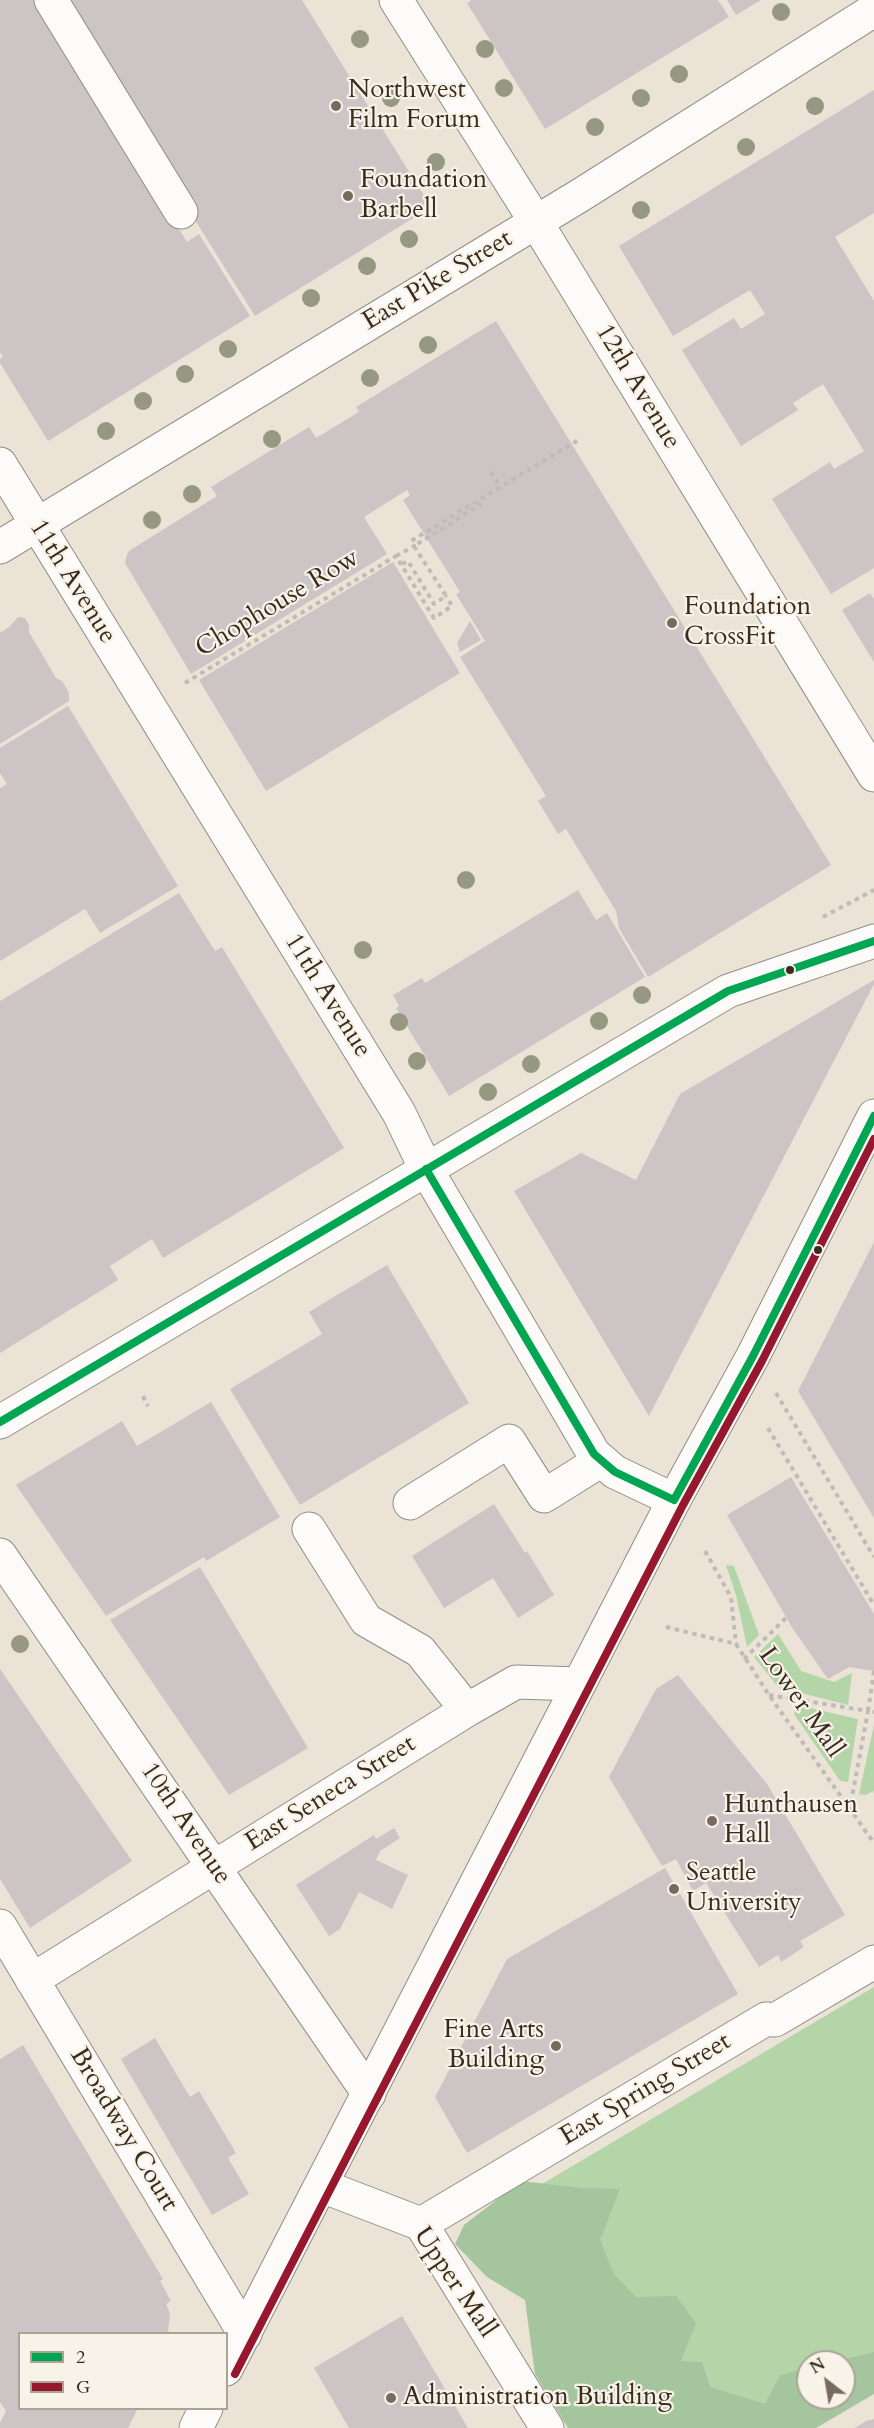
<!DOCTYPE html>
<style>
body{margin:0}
#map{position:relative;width:874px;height:2428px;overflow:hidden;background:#eae3d6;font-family:Cardo,serif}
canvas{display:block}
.legend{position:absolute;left:18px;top:2332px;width:210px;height:78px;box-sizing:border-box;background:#f7f3e8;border:2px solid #aca397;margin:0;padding:8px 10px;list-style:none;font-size:18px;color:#3b2a1e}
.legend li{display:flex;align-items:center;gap:12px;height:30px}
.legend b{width:30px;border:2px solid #aca397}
.north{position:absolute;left:796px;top:2350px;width:60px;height:60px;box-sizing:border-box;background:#f7f3e8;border:2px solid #aca397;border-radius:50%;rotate:329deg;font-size:16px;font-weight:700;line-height:24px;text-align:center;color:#3b2a1e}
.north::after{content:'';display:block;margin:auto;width:21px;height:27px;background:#786b5e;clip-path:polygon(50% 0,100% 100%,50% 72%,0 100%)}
</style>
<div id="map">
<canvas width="874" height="2428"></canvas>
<ul class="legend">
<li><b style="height:8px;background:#00a651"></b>2</li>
<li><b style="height:8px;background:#96172e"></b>G</li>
</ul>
<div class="north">N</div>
</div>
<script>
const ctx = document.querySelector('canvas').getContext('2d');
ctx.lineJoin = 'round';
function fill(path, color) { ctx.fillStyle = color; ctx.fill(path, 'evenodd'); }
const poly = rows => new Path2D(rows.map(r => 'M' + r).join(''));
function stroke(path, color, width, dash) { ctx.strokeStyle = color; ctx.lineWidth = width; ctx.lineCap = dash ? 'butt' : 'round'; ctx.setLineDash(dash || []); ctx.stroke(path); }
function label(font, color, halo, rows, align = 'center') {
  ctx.font = font + ' Cardo,serif'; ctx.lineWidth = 4.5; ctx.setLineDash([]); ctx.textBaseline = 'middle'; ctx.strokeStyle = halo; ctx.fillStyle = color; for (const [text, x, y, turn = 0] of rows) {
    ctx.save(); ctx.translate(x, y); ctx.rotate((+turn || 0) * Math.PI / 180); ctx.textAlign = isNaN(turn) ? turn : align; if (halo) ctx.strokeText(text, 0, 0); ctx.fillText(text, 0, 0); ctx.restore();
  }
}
fill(poly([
 [726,1565,734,1566,759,1635,747,1647,736,1595],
 [778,1634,801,1671,834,1682,852,1673,848,1705,778,1687,754,1657],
 [797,1705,858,1719,848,1782,840,1781,794,1714],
 [874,1725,874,1793,873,1791,866,1795,859,1794],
 [874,1987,874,2386,803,2428,674,2428,532,2190],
 [808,2362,844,2362,844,2398,808,2398]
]), '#b4d5a8');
fill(poly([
 [521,2181,582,2188,620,2189,600,2240,614,2274,636,2297,676,2296,696,2323,681,2361,702,2362,710,2387,765,2404,780,2375,808,2368,808,2398,844,2398,844,2362,833,2362,874,2352,874,2394,816,2428,568,2428,535,2374,525,2300,487,2277,455,2244,464,2225]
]), '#a5c59e');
fill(poly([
 [0,0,37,0,187,242,199,234,250,316,48,441,0,363,0,359,3,357,0,352],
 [45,0,302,0,431,207,255,316,143,137],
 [472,0,718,0,729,17,545,129,467,3],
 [727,0,761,0,736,15],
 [874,90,874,213,835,237,874,301,874,568,831,594,772,499,830,462,834,469,864,451,823,384,793,403,798,410,741,446,682,350,734,318,741,329,765,314,750,290,673,336,619,246],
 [496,321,831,865,648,977,619,928,616,911,566,829,558,834,538,801,546,796,460,657,485,641,456,594,460,592,403,500,410,495,407,490,364,517,387,554,191,674,125,563,128,552,132,549,217,496,211,487,309,427,316,438,359,412,356,407],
 [393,562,460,673,266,791,199,680],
 [870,593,874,599,874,662,842,610],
 [18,617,25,618,29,625,29,632,56,678,62,681,69,693,69,701,0,744,0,633,9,627],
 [470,621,481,640,460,652,457,643],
 [68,706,178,886,100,933,85,909,0,961,0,788,7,784,0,773,0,748],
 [578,890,596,920,607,913,645,977,449,1096,396,1008,399,1006,393,995,422,978,425,983],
 [179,893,215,951,222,947,344,1148,163,1258,152,1239,110,1266,118,1280,0,1353,0,1001],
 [874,980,874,984,649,1416,514,1191,581,1153,636,1180,680,1094],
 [874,1242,874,1518,798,1391],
 [387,1265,469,1403,300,1505,230,1389,322,1334,309,1312],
 [211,1402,280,1517,206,1561,204,1557,106,1616,16,1485,122,1421,137,1446],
 [791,1477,874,1614,874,1671,849,1667,828,1679,793,1629,727,1515],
 [494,1504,525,1553,527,1551,554,1595,518,1618,493,1578,444,1608,412,1556],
 [200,1567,308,1748,229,1795,110,1620],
 [0,1669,132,1861,30,1928,0,1879],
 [678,1675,767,1784,845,1915,800,1941,804,1947,781,1962,778,1955,759,1967,706,1883,693,1891,676,1859,662,1866,609,1777,656,1689],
 [394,1828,400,1838,380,1851,376,1860,408,1875,392,1909,359,1892,340,1929,329,1936,296,1885,374,1835,376,1839],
 [665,1868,738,1994,467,2153,435,2097,507,1959],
 [155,2038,190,2097,199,2091,236,2153,228,2158,249,2194,212,2215,121,2059],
 [23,2045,163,2279,160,2281,171,2301,166,2304,170,2313,168,2331,172,2334,20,2334,20,2408,138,2408,128,2428,0,2428,0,2423,6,2411,0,2402,0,2059],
 [402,2316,468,2428,349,2428,314,2368],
 [874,2419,874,2428,855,2428,866,2421]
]), '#cdc4c6');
const minor = poly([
 [51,0,181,212],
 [396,0,536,222,874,775],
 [0,464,399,1113,426,1169,594,1454,615,1472,674,1500],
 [0,1422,728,991,874,941],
 [410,1503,509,1441,544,1496,600,1461],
 [309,1529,366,1620,420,1651,467,1710],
 [0,1555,369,2094],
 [0,1926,245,2334],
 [32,1980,467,1710,516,1682,579,1684],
 [322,2186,421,2224,547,2428],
 [421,2224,766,2019,775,2020,874,1962]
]);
const major = poly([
 [0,547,579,196,874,10],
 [226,2369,674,1500,753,1356,874,1116],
 [196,2428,206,2408]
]);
stroke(minor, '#938d85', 35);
stroke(major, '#938d85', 35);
stroke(poly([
 [491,472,500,486],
 [396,556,414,546,411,541,580,439],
 [402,564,408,561,434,604,446,596,414,546,480,505,476,500],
 [185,683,396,556,434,618,452,606,446,596],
 [823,917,874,890],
 [776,1393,874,1557],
 [143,1396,148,1406],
 [768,1428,874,1605],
 [705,1551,731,1597,736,1644],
 [666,1627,736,1644,769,1695,874,1843],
 [744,1659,786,1618],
 [874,1671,868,1711,874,1712],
 [769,1695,868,1711,850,1808]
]), '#bfbcb8', 4, [4.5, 4.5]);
stroke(minor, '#fcfbf9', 33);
stroke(major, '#fcfbf9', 33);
stroke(poly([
 [426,1169,594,1454,615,1472,674,1500],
 [0,1422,728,991,874,941],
 [674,1500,753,1356,874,1116]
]), '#00a651', 8);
stroke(poly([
 [235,2374,683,1505,762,1361,874,1139]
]), '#96172e', 8);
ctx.fillStyle = '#969881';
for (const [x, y] of [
 [781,12],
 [360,39],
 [485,49],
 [679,74],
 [504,88],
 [391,98],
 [641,98],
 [815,106],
 [595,127],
 [746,147],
 [436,162],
 [641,210],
 [409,239],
 [367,266],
 [311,298],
 [428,345],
 [228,349],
 [185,374],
 [370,378],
 [143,401],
 [106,431],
 [272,439],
 [192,494],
 [152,520],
 [466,880],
 [363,950],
 [642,995],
 [599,1021],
 [399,1022],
 [417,1061],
 [531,1064],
 [488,1092],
 [20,1644]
]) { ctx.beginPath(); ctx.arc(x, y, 9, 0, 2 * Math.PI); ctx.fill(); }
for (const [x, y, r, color] of [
 [336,106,6,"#786b5e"],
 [348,196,6,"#786b5e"],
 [672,623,6,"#786b5e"],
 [790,970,5,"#3b2a1e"],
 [818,1250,5,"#3b2a1e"],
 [712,1821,6,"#786b5e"],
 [674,1889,6,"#786b5e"],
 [556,2046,6,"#786b5e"],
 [391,2398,6,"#786b5e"]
]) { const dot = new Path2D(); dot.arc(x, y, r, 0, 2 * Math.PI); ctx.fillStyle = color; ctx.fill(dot); stroke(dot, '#f7f3e8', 2); }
label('26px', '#3b2a1e', '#f7f3e8', [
 ["Northwest",348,91],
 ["Film Forum",348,121],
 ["Foundation",360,181],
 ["Barbell",360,211],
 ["Foundation",684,608],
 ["CrossFit",684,638],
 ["Hunthausen",724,1806],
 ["Hall",724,1836],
 ["Seattle",686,1874],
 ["University",686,1904],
 ["Fine Arts",544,2031,"right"],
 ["Building",544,2061,"right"],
 ["Administration Building",403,2398]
], 'left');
label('26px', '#3b2a1e', '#f7f3e8', [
 ["East Pike Street",438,281,-31],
 ["12th Avenue",637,387,59],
 ["11th Avenue",72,582,58],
 ["Chophouse Row",278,604,-31],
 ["11th Avenue",327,996,58],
 ["Lower Mall",800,1703,55],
 ["East Seneca Street",331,1794,-32],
 ["10th Avenue",185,1824,56],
 ["East Spring Street",646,2090,-31],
 ["Broadway Court",123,2130,59],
 ["Upper Mall",454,2283,56]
]);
</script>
